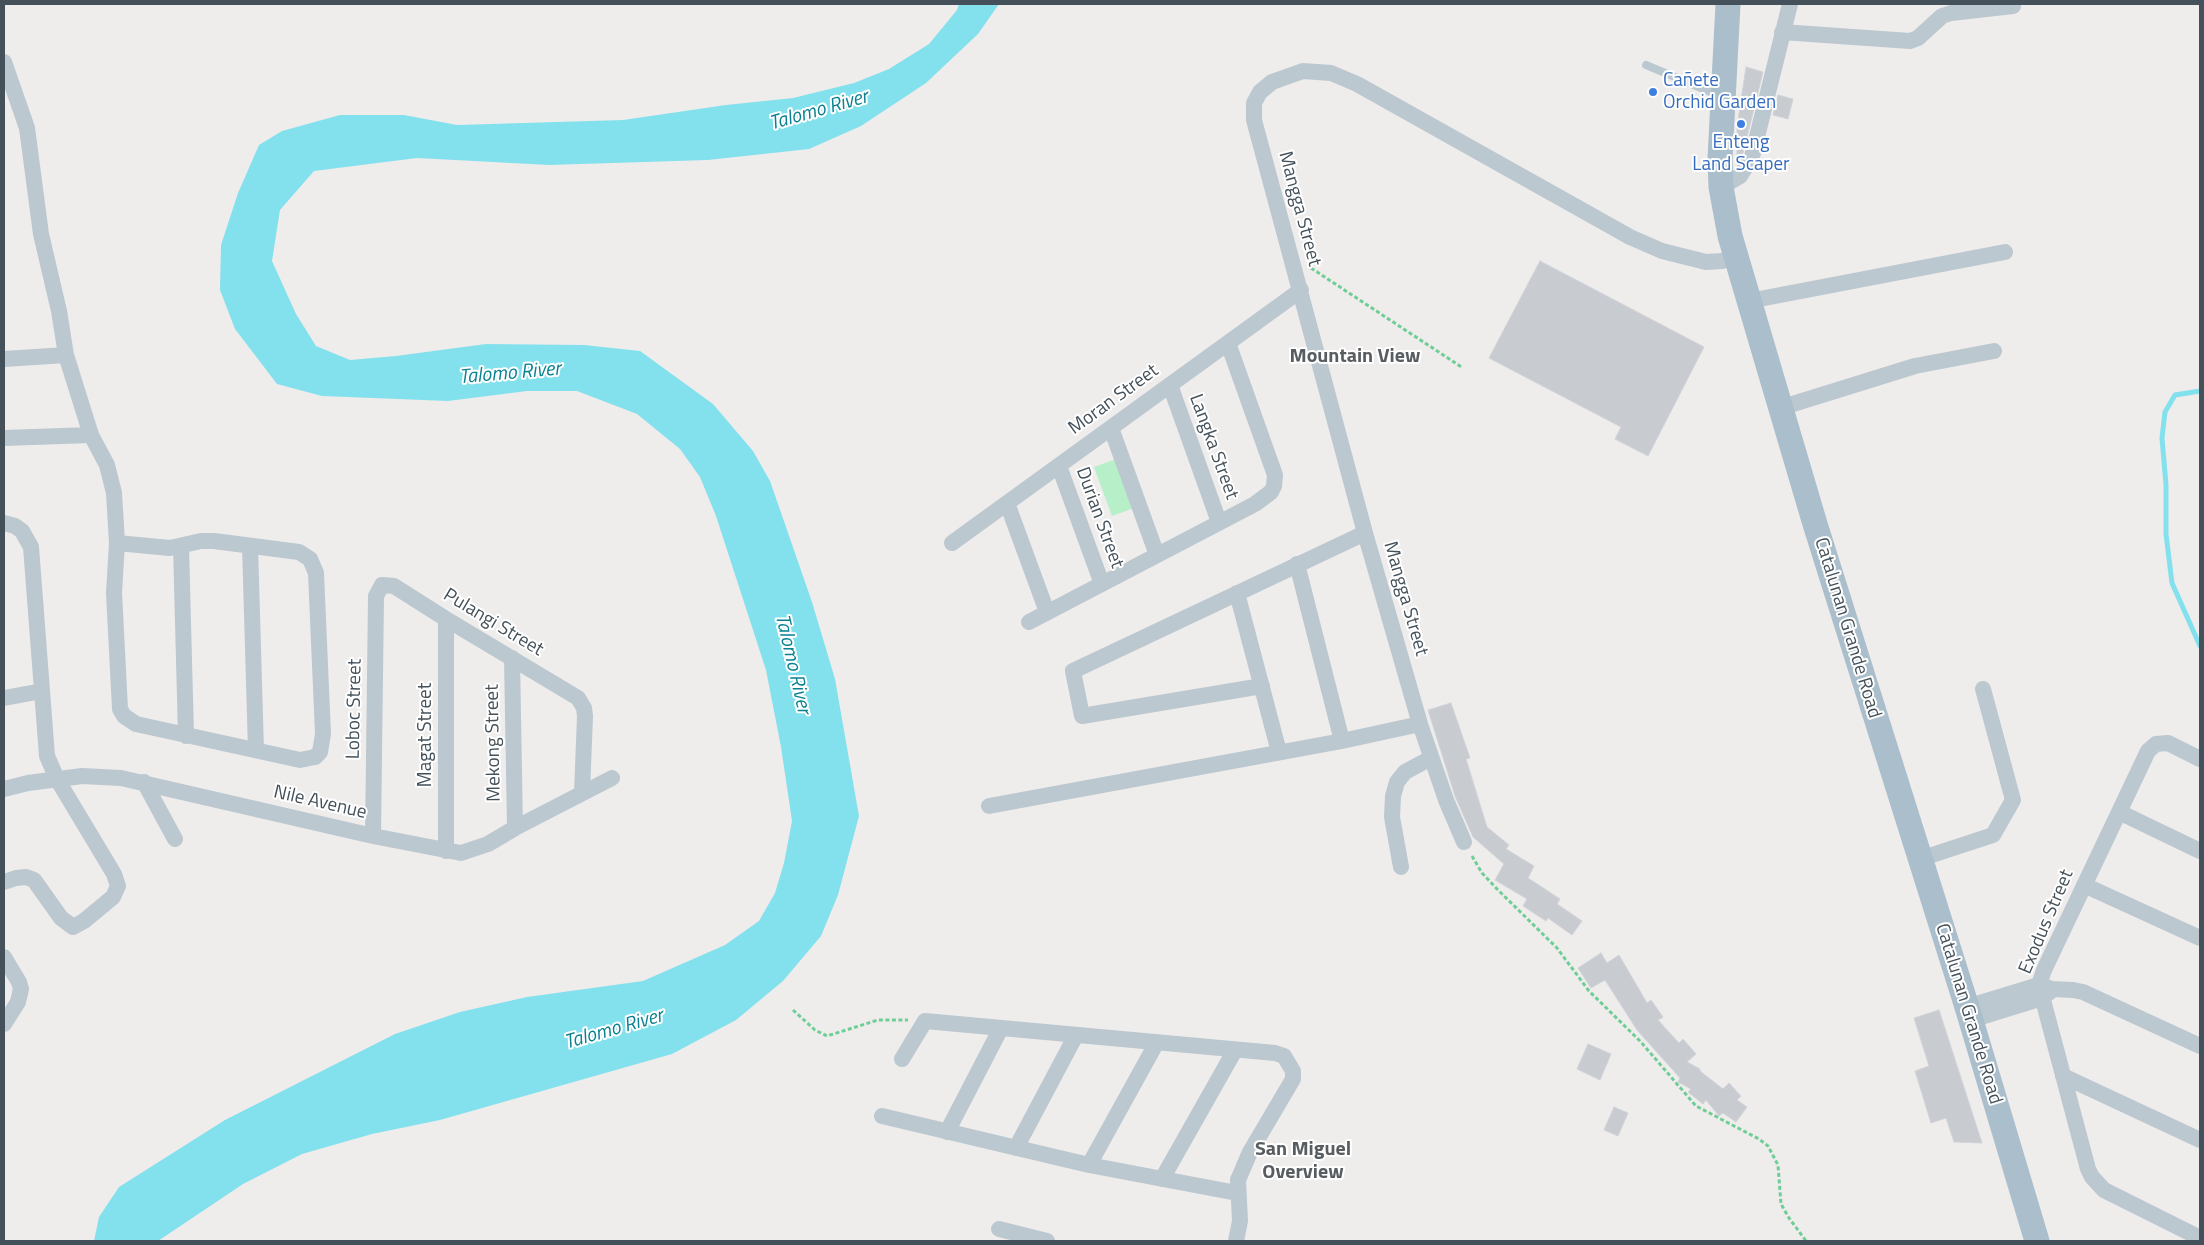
<!DOCTYPE html>
<meta charset="utf-8">
<style>
body{margin:0}
#map{position:relative;width:2204px;height:1245px;overflow:hidden;background:#efecec;font-family:"Titillium Web",sans-serif}
canvas{display:block}
.frame{position:absolute;inset:0;border:5px solid #44515a;pointer-events:none}
</style>
<div id="map">
<canvas width="2204" height="1245"></canvas>
<div class="frame"></div>
</div>
<script>
const ctx = document.querySelector('canvas').getContext('2d');
ctx.lineJoin = 'round';
function fill(path, color) { ctx.fillStyle = color; ctx.fill(path, 'evenodd'); }
const poly = rows => new Path2D(rows.map(r => 'M' + r).join(''));
function stroke(path, color, width, dash) { ctx.strokeStyle = color; ctx.lineWidth = width; ctx.lineCap = dash ? 'butt' : 'round'; ctx.setLineDash(dash || []); ctx.stroke(path); }
function label(font, color, halo, rows, align = 'center') {
  ctx.font = font + ' "Titillium Web",sans-serif'; ctx.lineWidth = 4; ctx.setLineDash([]); ctx.textBaseline = 'middle'; ctx.strokeStyle = halo; ctx.fillStyle = color; for (const [text, x, y, turn = 0] of rows) {
    ctx.save(); ctx.translate(x, y); ctx.rotate((+turn || 0) * Math.PI / 180); ctx.textAlign = isNaN(turn) ? turn : align; if (halo) ctx.strokeText(text, 0, 0); ctx.fillText(text, 0, 0); ctx.restore();
  }
}
fill(poly([
 [1127,455,1145,504,1112,516,1094,467]
]), '#b7efc8');
fill(poly([
 [959,4,999,4,978,34,926,83,861,126,809,149,708,160,549,165,417,158,314,171,280,210,272,261,296,314,316,346,350,360,396,356,486,344,584,345,640,351,713,404,753,451,770,481,812,602,835,679,859,816,838,895,821,936,783,981,736,1020,672,1054,440,1120,372,1134,302,1154,243,1184,158,1241,94,1241,99,1217,119,1187,225,1120,395,1034,460,1012,527,997,643,981,725,945,759,921,775,893,784,863,792,821,781,747,766,670,716,516,700,477,680,449,637,414,577,391,527,391,448,401,322,396,277,384,235,329,220,290,221,245,238,193,259,145,282,131,340,115,404,115,457,125,623,120,726,105,793,98,854,83,889,69,929,44,957,10]
]), '#83e1ed');
stroke(poly([
 [2200,391,2175,395,2165,412,2162,438,2166,485,2166,534,2172,583,2200,646]
]), '#83e1ed', 5);
const building = poly([
 [1746,67,1763,72,1743,153,1737,162,1737,127,1746,67],
 [1778,95,1793,99,1788,119,1773,115,1778,95],
 [1540,261,1704,347,1648,456,1615,439,1621,427,1489,358,1540,261],
 [1451,703,1470,758,1466,759,1487,827,1509,845,1506,849,1534,866,1528,878,1560,899,1557,904,1582,921,1572,935,1548,918,1546,921,1523,906,1527,899,1495,880,1504,864,1473,837,1455,796,1428,710,1451,703],
 [1601,953,1607,963,1619,955,1647,1003,1651,1000,1663,1017,1658,1020,1679,1043,1683,1039,1696,1054,1687,1062,1700,1069,1700,1071,1723,1089,1729,1083,1741,1096,1737,1100,1747,1107,1736,1122,1723,1113,1719,1116,1706,1100,1703,1104,1688,1092,1691,1089,1678,1082,1680,1078,1637,1030,1605,980,1591,988,1578,968,1601,953],
 [1939,1010,1982,1143,1954,1142,1946,1118,1931,1123,1915,1071,1929,1066,1914,1018,1939,1010],
 [1588,1044,1611,1054,1600,1080,1577,1069,1588,1044],
 [1614,1107,1628,1113,1618,1136,1604,1130,1614,1107]
]);
fill(building, '#c8ccd1');
stroke(building, '#d0d3d8', 1);
stroke(poly([
 [1311,268,1463,368],
 [1472,856,1482,873,1497,889,1557,948,1589,991,1640,1041,1696,1106,1759,1139,1768,1146,1778,1165,1781,1204,1789,1218,1806,1241],
 [793,1010,815,1030,827,1036,878,1020,908,1020]
]), '#6fce96', 3, [4, 2.5]);
stroke(poly([
 [1646,65,1720,96]
]), '#bcc8cf', 8);
stroke(poly([
 [1782,32,1910,41,1918,38,1942,16,1951,13,2013,6],
 [4,62,27,128,41,234,59,311,66,355,91,435,107,465,114,493,117,543,114,593,120,709,124,716,136,724,300,760,315,757,320,752,323,734,316,573,310,559,299,552,214,541,201,541,170,548,117,543],
 [1721,187,1740,176,1752,157,1790,4],
 [1749,301,2005,252],
 [4,359,66,355],
 [1170,385,1219,522],
 [1780,408,1915,366,1994,351],
 [1111,428,1157,555],
 [4,438,91,435],
 [1059,466,1102,584],
 [1007,503,1047,612],
 [4,523,15,526,22,531,31,547,47,756,57,779,114,874,118,886,113,897,84,921,73,927,61,918,34,880,26,877,16,878,4,882],
 [952,543,1301,290],
 [181,546,186,736],
 [250,546,256,750],
 [1297,564,1342,741],
 [1237,593,1279,752],
 [446,619,446,851],
 [1029,622,1255,504,1271,492,1274,486,1275,475,1228,343],
 [512,658,515,828],
 [1262,686,1082,716,1073,671,1365,533],
 [4,698,42,691],
 [2200,759,2168,743,2156,744,2148,751,2044,970,2039,985,2088,1169,2092,1177,2104,1190,2200,1238],
 [144,782,175,839],
 [4,789,28,783,82,776,121,778,373,836,461,853,488,844,515,828,612,778],
 [989,806,1342,741,1420,724],
 [2119,812,2200,851],
 [373,836,376,596,382,585,394,586,446,619,578,698,584,708,585,716,582,793],
 [1464,842,1446,800,1420,724,1365,533,1254,120,1254,103,1260,92,1272,82,1303,71,1331,73,1357,84,1630,237,1662,251,1706,262,1722,261,1736,257],
 [1920,859,1993,835,2013,800,1983,689],
 [1401,867,1392,817,1393,796,1397,782,1405,772,1431,758],
 [2084,885,2200,938],
 [4,957,19,982,21,989,18,1002,4,1024],
 [1967,1007,2039,985,2052,989,2073,990,2083,992,2200,1046],
 [1971,1020,2042,998,2051,991],
 [902,1059,925,1021,1275,1053,1284,1056,1293,1071,1293,1079,1250,1152,1238,1180,1240,1221,1236,1241],
 [2063,1076,2200,1140],
 [882,1116,1089,1165,1237,1193],
 [947,1132,1001,1028],
 [1016,1148,1076,1035],
 [1089,1165,1157,1042],
 [1162,1179,1235,1050],
 [999,1229,1047,1241]
]), '#bcc8cf', 16);
stroke(poly([
 [1728,4,1720,159,1721,187,1730,236,1815,524,1967,1007,2037,1241]
]), '#aabecc', 25);
for (const [x, y, r, color] of [
 [1653,92,5,"#3f7fe0"],
 [1741,124,5,"#3f7fe0"]
]) { const dot = new Path2D(); dot.arc(x, y, r, 0, 2 * Math.PI); ctx.fillStyle = color; ctx.fill(dot); stroke(dot, '#fff', 2); }
label('19px', '#366cbe', '#fff', [
 ["Cañete",1663,81],
 ["Orchid Garden",1663,103],
 ["Enteng",1741,143,"center"],
 ["Land Scaper",1741,165,"center"]
], 'left');
label('19px', '#44515a', '#fff', [
 ["Mangga Street",1299,209,75],
 ["Moran Street",1114,400,-36],
 ["Langka Street",1213,447,70],
 ["Durian Street",1099,518,70],
 ["Mangga Street",1405,599,74],
 ["Pulangi Street",493,623,31],
 ["Catalunan Grande Road",1847,628,73],
 ["Loboc Street",355,709,-89],
 ["Magat Street",426,735,-90],
 ["Mekong Street",494,743,-91],
 ["Nile Avenue",320,803,13],
 ["Exodus Street",2047,922,-67],
 ["Catalunan Grande Road",1968,1014,73]
]);
label('italic 20px', '#098191', '#fff', [
 ["Talomo River",819,111,-16],
 ["Talomo River",510,374,-5],
 ["Talomo River",792,664,77],
 ["Talomo River",614,1030,-16]
]);
label('bold 20px', '#585d61', '#fff', [
 ["Mountain View",1355,357],
 ["San Miguel",1303,1150],
 ["Overview",1303,1173]
]);
</script>
